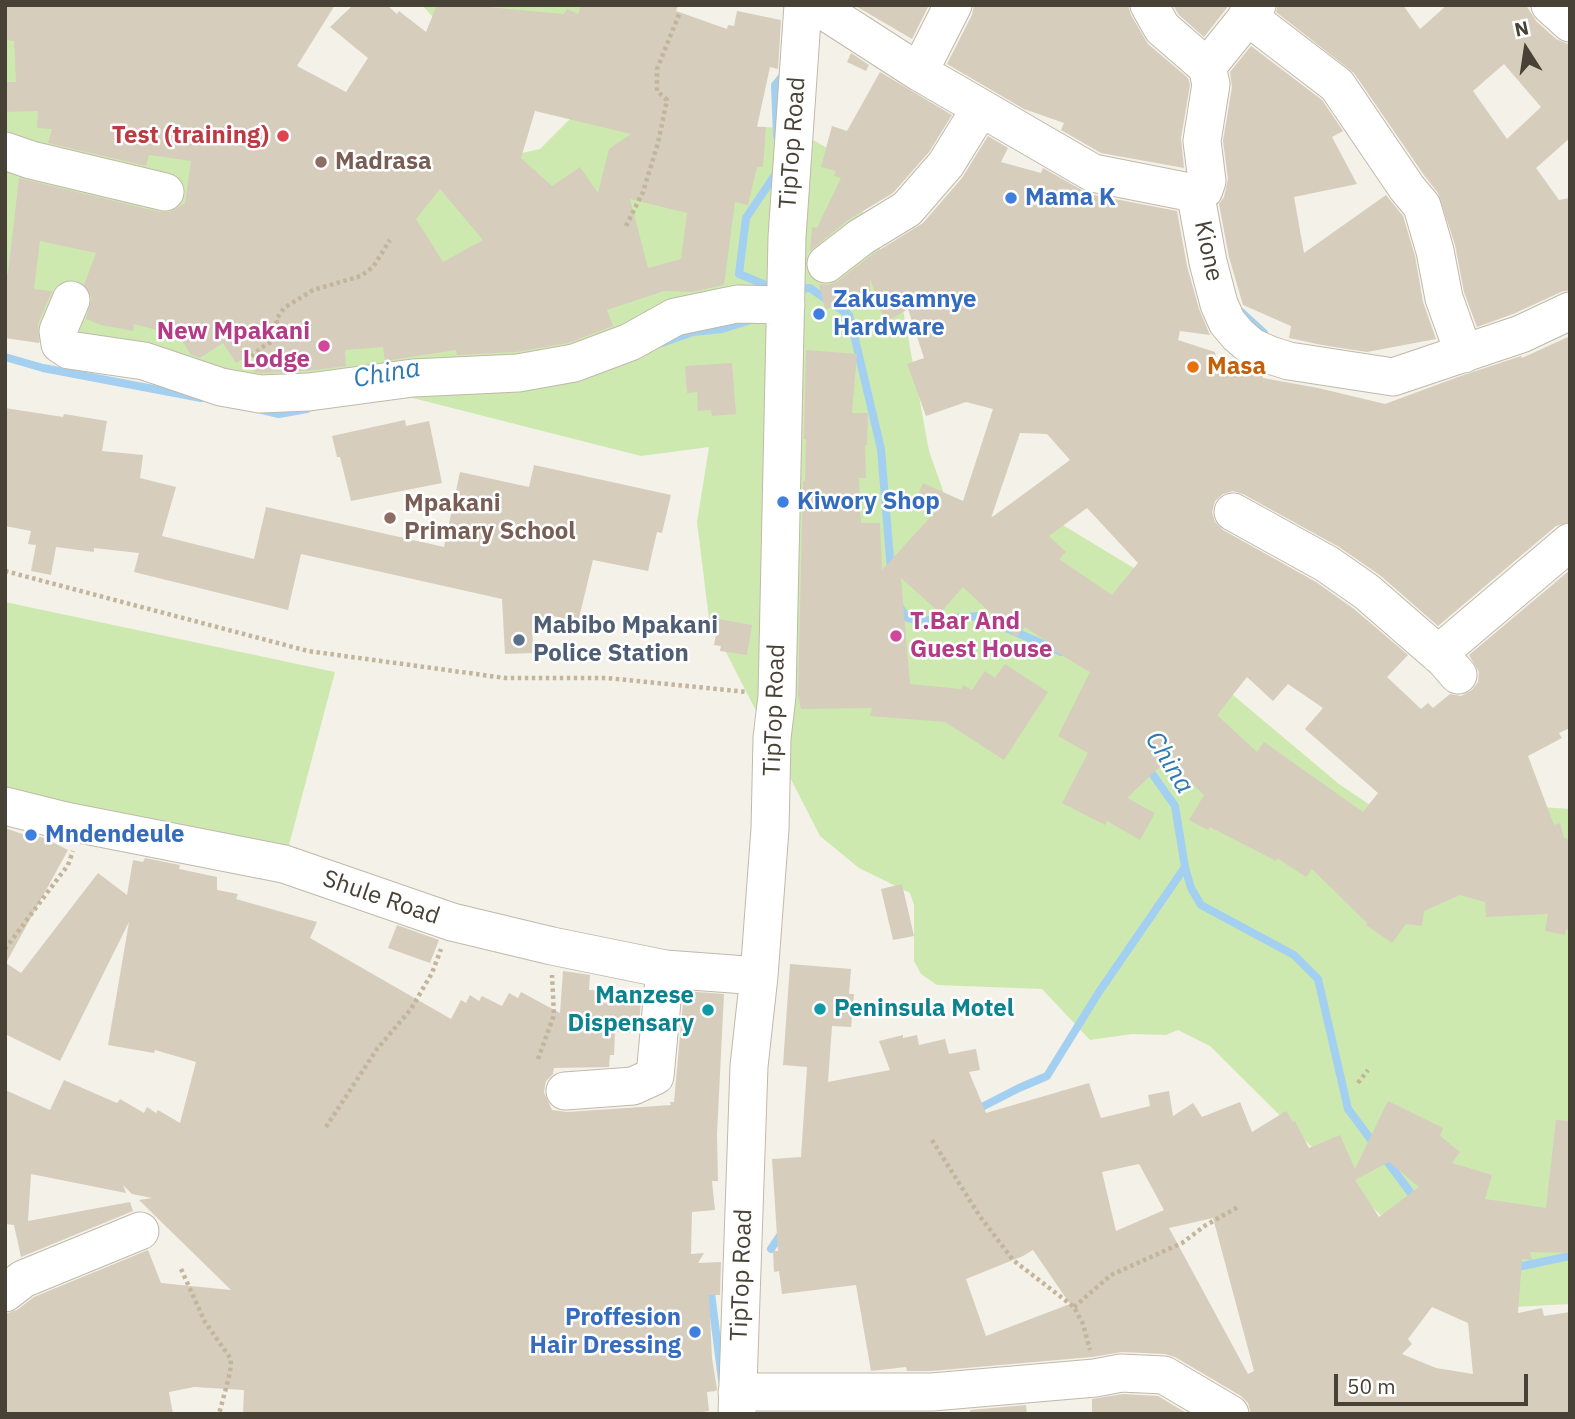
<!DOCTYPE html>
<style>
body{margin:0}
#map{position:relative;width:1575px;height:1419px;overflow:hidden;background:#f4f1e8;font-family:"IBM Plex Sans",sans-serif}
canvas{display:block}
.frame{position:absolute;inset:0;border:7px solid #474136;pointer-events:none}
.north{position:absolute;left:1491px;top:14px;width:70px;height:70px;-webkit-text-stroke:5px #fff;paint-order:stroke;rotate:348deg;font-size:19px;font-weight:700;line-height:28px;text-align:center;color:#474136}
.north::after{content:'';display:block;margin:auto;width:24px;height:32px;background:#474136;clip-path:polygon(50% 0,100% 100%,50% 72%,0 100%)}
.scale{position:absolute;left:1334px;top:1374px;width:194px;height:32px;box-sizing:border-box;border:4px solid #474136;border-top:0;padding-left:9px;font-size:21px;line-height:24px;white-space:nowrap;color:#474136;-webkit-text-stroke:5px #fff;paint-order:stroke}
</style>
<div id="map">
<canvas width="1575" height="1419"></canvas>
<div class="frame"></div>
<div class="north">N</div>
<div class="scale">50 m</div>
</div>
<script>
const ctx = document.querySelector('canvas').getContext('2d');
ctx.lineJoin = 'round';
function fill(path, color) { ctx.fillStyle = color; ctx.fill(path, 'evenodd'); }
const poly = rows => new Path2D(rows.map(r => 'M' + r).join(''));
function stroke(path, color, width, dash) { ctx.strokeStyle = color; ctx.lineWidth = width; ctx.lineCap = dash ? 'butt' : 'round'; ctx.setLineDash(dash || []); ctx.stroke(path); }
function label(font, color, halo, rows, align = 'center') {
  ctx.font = font + ' "IBM Plex Sans",sans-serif'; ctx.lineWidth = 5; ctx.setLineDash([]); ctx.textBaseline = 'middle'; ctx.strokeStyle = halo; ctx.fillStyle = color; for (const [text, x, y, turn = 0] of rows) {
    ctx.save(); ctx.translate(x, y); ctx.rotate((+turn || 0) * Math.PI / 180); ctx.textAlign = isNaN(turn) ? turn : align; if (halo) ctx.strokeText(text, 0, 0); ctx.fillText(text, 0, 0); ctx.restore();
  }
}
fill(poly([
 [422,5,598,5,709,123,794,129,836,153,900,293,929,451,953,519,1043,513,1160,584,1227,690,1339,784,1401,826,1526,806,1570,809,1570,1304,1475,1309,1210,1046,1178,1030,1166,1035,1132,1034,1090,1040,1042,989,937,985,921,974,914,961,914,905,910,893,859,868,820,836,709,619,697,522,709,447,641,456,401,395,143,364,5,335,5,25,481,162,540,149,570,119,474,63],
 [5,602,335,672,284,864,5,809]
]), '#cee9b0');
stroke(poly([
 [777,136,775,85,786,72],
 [771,287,739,274,746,218,777,172],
 [794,289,810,288,849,315,851,322,881,449,891,571],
 [1240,311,1264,333],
 [662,343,693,332,722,329,751,320],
 [5,357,43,368,201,398],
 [262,410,279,414,307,409],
 [900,607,906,617,918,621,979,616,1061,652],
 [1146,765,1175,806,1185,867,1191,888,1201,905,1294,955,1318,979,1348,1109,1416,1200],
 [976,1110,1019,1088,1047,1076,1099,992,1185,867],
 [771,1249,779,1237,786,1234],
 [1513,1268,1570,1256],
 [710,1285,722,1380]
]), '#a3d0f1', 8);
fill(poly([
 [5,5,335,5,297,66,346,92,368,58,330,27,353,5,387,5,397,14,399,11,426,32,437,5,466,5,564,14,567,9,578,14,581,5,678,5,676,11,727,29,728,25,734,26,737,11,781,20,778,69,770,67,757,127,766,127,763,167,757,167,748,205,735,202,724,285,692,292,664,291,607,310,613,326,568,343,516,352,457,355,456,350,385,361,383,347,345,350,346,366,307,371,261,373,254,372,255,351,236,363,223,343,200,358,191,355,179,336,134,324,133,331,101,325,86,319,92,298,84,285,96,253,40,241,34,289,52,291,38,324,39,343,5,338,5,273,8,273,19,178,160,212,170,212,185,203,191,161,149,155,146,166,48,143,52,129,37,128,38,111,5,112,5,82,16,82,14,41,5,40],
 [535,111,631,134,609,149,598,193,580,167,552,186,521,158],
 [440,189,483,240,443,262,416,219],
 [630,199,687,213,681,259,648,268],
 [854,5,929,5,912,39],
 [974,5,1128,5,1131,15,1148,44,1188,78,1190,85,1181,138,1184,168,1101,153,1061,130,1064,123,1024,109,947,64,972,15],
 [1173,5,1229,5,1204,37,1179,15],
 [1278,5,1403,5,1420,29,1447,5,1526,5,1536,21,1556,39,1568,44,1570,138,1536,168,1559,200,1570,198,1570,290,1561,292,1513,314,1477,327,1464,292,1455,245,1438,193,1424,175,1354,73,1276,12],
 [1504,64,1541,107,1507,139,1473,91],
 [1251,46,1322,100,1343,131,1332,137,1357,184,1294,197,1304,253,1386,195,1403,216,1415,256,1423,302,1436,339,1367,352,1322,345,1289,338,1291,326,1243,305,1229,257,1219,204,1224,197,1228,179,1223,141,1232,87,1230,72],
 [851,53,869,65,866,71,847,62],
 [880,72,952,115,929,152,893,193,848,220,810,251,812,227,817,228,841,178,834,176,836,171,821,167,832,126,847,131],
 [988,136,1008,148,1001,162,1041,173,1043,168,1089,194,1177,211,1187,266,1199,309,1210,335,1180,331,1178,340,1215,352,1217,370,1253,371,1263,375,1263,378,1318,388,1385,404,1458,377,1521,356,1522,358,1570,336,1570,522,1556,526,1438,626,1381,576,1339,547,1243,494,1233,491,1223,494,1215,501,1212,512,1215,522,1223,530,1316,582,1354,609,1408,655,1387,677,1421,709,1428,703,1433,708,1450,694,1461,696,1472,690,1478,682,1479,672,1469,655,1570,570,1570,728,1559,733,1562,738,1528,756,1554,825,1560,823,1564,838,1570,839,1570,931,1566,929,1565,935,1545,931,1548,914,1486,917,1485,902,1460,895,1424,911,1422,926,1406,924,1392,943,1366,925,1367,923,1312,869,1306,877,1277,858,1276,861,1210,827,1208,830,1189,820,1204,795,1167,760,1127,798,1155,813,1140,840,1107,821,1105,825,1062,803,1088,753,1058,736,1090,672,1053,650,1055,647,1025,627,1016,637,963,587,940,613,901,578,910,684,961,689,963,685,972,690,985,671,995,678,1005,664,1048,692,1004,760,945,722,870,716,872,708,801,709,798,695,803,481,805,481,806,439,804,439,806,350,857,354,852,413,868,413,867,445,865,445,866,478,859,478,861,523,880,523,882,570,936,511,915,502,923,483,963,501,993,409,966,402,926,416,907,364,924,358,908,309,885,323,870,278,870,298,825,309,819,284,828,285,838,281,873,254,923,223,962,178],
 [1020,433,1047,434,1070,460,991,518],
 [1087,508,1138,563,1112,595,1059,559,1066,552,1049,536],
 [1247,677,1273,701,1288,684,1323,708,1305,729,1378,793,1363,812,1264,742,1257,752,1217,715],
 [732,363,736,414,712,416,711,410,698,411,697,392,687,393,685,366],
 [5,408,63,417,64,414,107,421,102,451,143,455,140,478,176,487,162,536,254,559,266,507,444,547,460,472,529,487,534,465,671,495,662,533,657,532,648,571,593,560,578,622,545,614,544,621,532,619,533,653,505,654,502,599,301,554,288,610,134,572,139,553,94,548,94,552,56,547,51,575,31,571,36,545,28,544,31,531,5,526],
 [405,420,406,426,429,421,442,483,351,501,340,457,337,457,332,436],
 [719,619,752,625,747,655,720,651,721,646,714,645],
 [5,828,28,836,30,834,44,838,68,850,6,963,21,973,98,873,127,895,133,860,143,862,145,858,180,865,179,869,217,877,217,890,238,894,236,899,317,922,310,938,451,1019,461,1000,466,1003,470,995,479,1001,482,996,502,1006,509,993,518,998,521,992,560,1013,563,971,590,975,589,990,642,992,638,1033,615,1032,614,1055,610,1055,609,1067,554,1068,553,1074,546,1081,544,1092,552,1110,567,1112,671,1105,670,1102,674,1102,684,991,724,994,717,1134,718,1181,712,1181,715,1210,692,1212,691,1254,704,1253,698,1263,721,1262,720,1295,709,1295,712,1358,717,1389,716,1391,707,1392,709,1411,688,1414,243,1414,244,1390,194,1387,169,1392,173,1414,5,1414,5,1314,17,1310,34,1297,148,1250,161,1283,231,1290,139,1200,152,1198,132,1194,123,1185,126,1193,31,1174,28,1221,130,1202,133,1211,21,1257,14,1225,5,1224,5,1090,50,1110,64,1080,117,1103,120,1099,144,1113,147,1107,156,1113,158,1110,180,1123,196,1062,155,1050,154,1053,108,1045,129,922,60,1061,5,1034],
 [902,884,914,936,893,940,881,889],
 [397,925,439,940,430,963,388,948],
 [790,964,851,969,849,994,854,994,851,1027,832,1026,828,1082,890,1070,879,1041,903,1035,903,1038,917,1035,919,1045,945,1039,949,1054,976,1049,980,1070,969,1072,986,1113,1089,1083,1101,1118,1150,1106,1148,1095,1169,1091,1173,1116,1193,1103,1202,1117,1240,1102,1252,1132,1286,1111,1293,1122,1295,1121,1309,1148,1340,1135,1355,1169,1388,1101,1443,1128,1440,1136,1460,1152,1452,1163,1492,1175,1485,1199,1546,1208,1556,1120,1570,1121,1570,1253,1530,1252,1532,1260,1522,1259,1518,1313,1542,1308,1544,1316,1570,1312,1570,1414,1251,1414,1248,1403,1241,1396,1175,1357,1165,1354,1122,1352,1092,1357,931,1371,907,1371,906,1367,871,1371,856,1285,782,1294,779,1271,774,1272,773,1251,778,1251,772,1159,801,1157,807,1067,783,1065],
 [1389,1162,1419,1187,1379,1217,1355,1180],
 [1139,1164,1164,1210,1116,1231,1102,1172],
 [1213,1218,1254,1371,1248,1374,1169,1228],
 [1033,1250,1070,1304,986,1336,966,1279,1023,1256],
 [1432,1307,1468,1323,1473,1374,1436,1368,1402,1354,1412,1344,1408,1339],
 [1123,1394,1158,1396,1188,1414,1092,1414,1092,1399],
 [1026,1405,1027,1414,971,1414,970,1410]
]), '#d6cdbd');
const minor = poly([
 [815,5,919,72,1093,173,1189,192,1197,202,1208,262,1219,304,1227,322,1238,335,1252,347,1270,355,1289,361,1393,377,1521,334,1570,311],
 [1149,5,1162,28,1207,67,1211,84,1202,141,1207,181,1204,190,1195,197],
 [1550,5,1570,23],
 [1247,16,1337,85,1407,188,1422,206,1435,251,1444,298,1464,354],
 [1207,67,1257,5],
 [919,72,953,5],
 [5,151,31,160,165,192],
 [826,264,861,237,907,209,946,164,980,109],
 [71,300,58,331,60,344,69,350,144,361,221,387,260,394,309,392,413,378,518,373,574,363,630,342,675,317,737,304,786,305],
 [1233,512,1327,564,1367,592,1444,659,1458,675],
 [1438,654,1570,542],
 [5,806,65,821,284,864,452,922,552,946,665,969,759,976],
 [565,1091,633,1086,655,1076,665,969],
 [5,1293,23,1279,140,1231],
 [737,1392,932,1392,1095,1378,1121,1373,1164,1375,1230,1414],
 [737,1414,749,1066,759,976,770,829,772,738,777,696,787,237,803,5]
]);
stroke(minor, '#c0b9aa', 39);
stroke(poly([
 [626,226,643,192,658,143,667,100,657,91,657,69,680,12],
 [246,361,264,346,280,337,281,333,276,320,284,308,313,290,361,276,373,267,390,240],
 [5,571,308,651,505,678,607,678,747,692],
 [5,949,68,865,73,851],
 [538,1059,554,1015,552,975],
 [1358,1083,1368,1070],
 [326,1127,377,1049,411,1009,432,973,441,949],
 [932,1140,979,1215,1013,1260,1074,1307,1083,1324,1090,1350],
 [181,1269,205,1322,231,1359,230,1373,219,1414],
 [1074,1307,1111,1275,1182,1243,1206,1225,1238,1207]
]), '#c2b59b', 4.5, [3.5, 3.5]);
stroke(minor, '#fff', 37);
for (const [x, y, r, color] of [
 [283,136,7,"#e0444e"],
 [321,162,7,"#8d6e63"],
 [1011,198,7,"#3f7fe0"],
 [819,314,7,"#3f7fe0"],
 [324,346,7,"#d1479c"],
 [1193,367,7,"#e8710a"],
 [783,502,7,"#3f7fe0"],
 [390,518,7,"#8d6e63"],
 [896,636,7,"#d1479c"],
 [519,640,7,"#5c6f8a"],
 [31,835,7,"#3f7fe0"],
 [820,1009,7,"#0f9aa8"],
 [708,1010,7,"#0f9aa8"],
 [695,1332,7,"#3f7fe0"]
]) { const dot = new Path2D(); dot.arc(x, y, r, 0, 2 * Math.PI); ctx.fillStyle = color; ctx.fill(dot); stroke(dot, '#fff', 2.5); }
label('bold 24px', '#be3a42', '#fff', [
 ["Test (training)",269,136]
], 'right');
label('24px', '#474136', '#fff', [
 ["TipTop Road",793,143,-86],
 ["Kione",1208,251,78],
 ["TipTop Road",775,710,-88],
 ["Shule Road",381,898,19],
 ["TipTop Road",742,1275,-88]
]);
label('bold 24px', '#785e54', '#fff', [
 ["Madrasa",335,162],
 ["Mpakani",404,504],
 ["Primary School",404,532]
], 'left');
label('bold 24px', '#366cbe', '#fff', [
 ["Mama K",1025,198],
 ["Zakusamnye",833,300],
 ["Hardware",833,328],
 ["Kiwory Shop",797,502],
 ["Mndendeule",45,835],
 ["Proffesion",681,1318,"right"],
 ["Hair Dressing",681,1346,"right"]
], 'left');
label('bold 24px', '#b23c85', '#fff', [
 ["New Mpakani",310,332],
 ["Lodge",310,360],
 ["T.Bar And",910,622,"left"],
 ["Guest House",910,650,"left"]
], 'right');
label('bold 24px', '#c56008', '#fff', [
 ["Masa",1207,367]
], 'left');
label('bold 24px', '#4e5e75', '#fff', [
 ["Mabibo Mpakani",533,626],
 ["Police Station",533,654]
], 'left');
label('bold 24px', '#0d838f', '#fff', [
 ["Manzese",694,996],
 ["Dispensary",694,1024],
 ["Peninsula Motel",834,1009,"left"]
], 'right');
label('italic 26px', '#2d79b5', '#fff', [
 ["China",387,374,-10],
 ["China",1169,763,58]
]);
</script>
